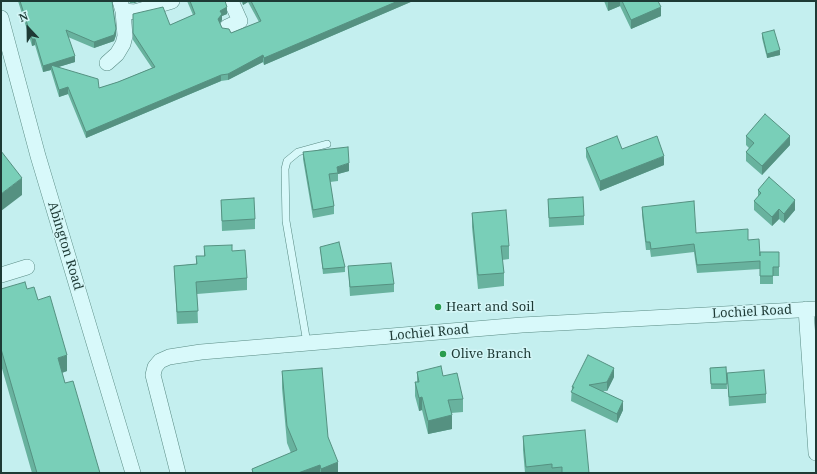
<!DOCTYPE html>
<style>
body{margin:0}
#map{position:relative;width:817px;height:474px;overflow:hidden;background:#c4efef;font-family:"Noto Serif",serif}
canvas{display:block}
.frame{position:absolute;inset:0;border:2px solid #1e3a35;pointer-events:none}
.north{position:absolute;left:8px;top:8px;width:40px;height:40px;-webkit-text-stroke:3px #d4f6f7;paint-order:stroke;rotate:338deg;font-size:11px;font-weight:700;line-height:16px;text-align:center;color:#1e3a35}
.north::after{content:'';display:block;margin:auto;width:14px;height:18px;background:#1e3a35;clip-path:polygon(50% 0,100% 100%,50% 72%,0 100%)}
</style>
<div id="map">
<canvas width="817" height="474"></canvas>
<div class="frame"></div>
<div class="north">N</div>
</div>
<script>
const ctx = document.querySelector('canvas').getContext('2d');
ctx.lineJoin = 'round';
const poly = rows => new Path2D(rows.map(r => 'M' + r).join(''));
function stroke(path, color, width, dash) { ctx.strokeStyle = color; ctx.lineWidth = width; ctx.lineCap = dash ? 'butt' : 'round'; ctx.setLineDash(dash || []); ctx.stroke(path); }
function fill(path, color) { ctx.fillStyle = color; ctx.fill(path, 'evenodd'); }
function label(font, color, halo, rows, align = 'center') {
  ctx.font = font + ' "Noto Serif",serif'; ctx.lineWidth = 3; ctx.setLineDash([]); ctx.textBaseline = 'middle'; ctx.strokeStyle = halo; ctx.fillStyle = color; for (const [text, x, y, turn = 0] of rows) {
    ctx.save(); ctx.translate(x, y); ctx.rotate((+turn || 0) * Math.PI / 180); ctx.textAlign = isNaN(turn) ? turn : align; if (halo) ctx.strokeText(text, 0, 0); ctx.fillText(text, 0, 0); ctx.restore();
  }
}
const lane = poly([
 [307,343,286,221,285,169,287,161,298,152,327,144]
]);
const street = poly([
 [120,1,123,11,135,12,172,1],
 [1,18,38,156,133,473],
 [227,27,240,21,231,1],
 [107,63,117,54,123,44,125,36,123,11],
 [1,275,27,267],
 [806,309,816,453],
 [178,473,153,375,155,367,160,361,169,357,201,352,522,325,816,309]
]);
stroke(lane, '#5a8b84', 8);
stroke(street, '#5a8b84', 16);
stroke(lane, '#d8f9fa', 7);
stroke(street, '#d8f9fa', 15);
fill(poly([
 [18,1,112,1,116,35,114,41,94,48,68,37,75,62,58,67,99,88,118,82,152,68,133,40,133,14,170,25,193,15,187,1,225,1,227,14,222,16,222,20,220,23,222,28,231,33,259,22,248,2,243,5,241,1,413,1,264,65,263,62,228,80,221,81,86,138,68,94,59,97,51,71,51,70,43,72,35,45,32,46],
 [129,1,140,1,134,3,130,3],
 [604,1,658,1,661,16,631,29,620,6,608,11],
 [762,33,780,55,767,58,762,38],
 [746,136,790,145,762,175,746,161,746,152,749,148,746,145],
 [586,148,622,149,664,165,600,191,586,157],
 [303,152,349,171,338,174,338,181,330,182,334,206,334,214,313,218,303,159],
 [758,190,795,210,784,223,779,219,772,226,754,210,754,201,758,197],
 [548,199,584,216,584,225,549,227],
 [221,200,255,219,255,229,222,231],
 [642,207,696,233,748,240,760,256,779,252,779,276,773,276,773,284,760,284,760,269,697,273,694,252,651,257,650,250,646,250,642,215],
 [472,213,509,246,509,259,502,260,504,273,504,286,478,289,472,227],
 [204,246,232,251,247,278,247,290,197,294,198,323,177,324,174,266,196,264,196,256,204,256],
 [320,247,345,267,345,272,323,274],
 [348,266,394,284,394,292,350,296],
 [1,289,27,289,38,300,67,371,62,373,65,383,100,473,32,473,1,365],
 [726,367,727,389,711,389,710,368],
 [282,371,328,437,338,473,252,473,252,469,291,453,287,443,282,388],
 [417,372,443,376,463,399,463,412,451,413,452,429,428,434,422,410,419,411,415,396,415,382,417,382],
 [727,373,766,394,766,403,729,406],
 [614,377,607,391,603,391,623,410,617,423,571,401,572,387],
 [523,436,589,473,525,473,523,450]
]), '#68b29e');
fill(poly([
 [134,1,140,1,134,3],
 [243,1,248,1,248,2,243,5],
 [398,1,413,1,264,65,264,58],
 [610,1,620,1,620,6,608,11,608,2],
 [227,7,227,14,222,16,222,20,218,26,218,19,220,11],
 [661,7,661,16,631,29,631,20],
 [116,29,116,35,114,41,94,48,94,42],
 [32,39,35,39,35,45,32,46],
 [780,50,780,55,767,58,767,54],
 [263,55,263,62,228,80,228,74],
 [75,56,75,62,52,69,51,65,51,70,43,72,43,66],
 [221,75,221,81,86,138,86,132],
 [68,87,68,94,59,97,59,90],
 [790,136,790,145,762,175,762,166],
 [664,156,664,165,600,191,600,181],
 [349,163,349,171,338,174,337,167],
 [22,178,22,195,1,211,1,194],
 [795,200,795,210,784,223,784,214],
 [779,209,779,219,772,226,772,217],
 [67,355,67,371,58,374,58,358],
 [614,368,614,377,607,391,607,382],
 [422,397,422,410,419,411,419,398],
 [623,401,623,410,617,423,617,414],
 [452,415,452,429,428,434,428,421],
 [338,462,338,473,321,473,321,469],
 [320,465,320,473,298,473]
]), '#559181');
const building = poly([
 [20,1,112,1,116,29,114,35,94,42,66,30,75,56,43,66,35,39,32,39,20,1],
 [190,1,225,1,227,7,220,11,222,14,218,19,222,28,229,29,231,33,261,21,251,1,398,1,264,58,263,55,228,74,221,75,86,132,68,87,59,90,51,65,98,79,99,88,118,82,155,67,133,33,133,14,163,7,170,25,195,14,190,1],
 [622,1,658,1,661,7,631,20,622,1],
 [774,30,780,50,767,54,762,33,774,30],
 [765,114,790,136,762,166,746,152,754,143,746,136,765,114],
 [617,136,622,149,657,136,664,156,600,181,586,148,617,136],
 [348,147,349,163,337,167,338,173,329,174,334,206,313,210,303,152,348,147],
 [1,151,22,178,1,194,1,151],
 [769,177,795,200,784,214,779,209,772,217,754,201,761,193,758,190,769,177],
 [583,197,584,216,549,218,548,199,583,197],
 [254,198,255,219,222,221,221,200,254,198],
 [694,201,696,233,748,229,748,240,759,239,760,256,760,252,779,252,779,267,773,267,773,276,760,276,760,261,697,265,694,244,651,249,650,242,646,242,642,207,694,201],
 [506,210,509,246,501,246,504,273,478,275,472,213,506,210],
 [339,242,345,267,323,269,320,247,339,242],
 [232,245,232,251,245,250,247,278,196,282,198,311,177,312,174,266,197,264,196,256,205,256,204,246,232,245],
 [391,263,394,284,350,287,348,266,391,263],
 [25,282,27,289,34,287,38,300,50,296,67,355,58,358,65,383,73,381,100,473,37,473,1,349,1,289,25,282],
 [588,355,614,368,607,382,589,385,623,401,617,414,571,392,574,387,572,387,588,355],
 [441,366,443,376,457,373,463,399,448,400,452,415,428,421,422,397,419,398,415,382,419,382,417,372,441,366],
 [726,367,727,384,711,384,710,368,726,367],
 [322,368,328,437,338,462,321,469,320,465,298,473,253,473,252,469,297,450,287,426,282,371,322,368],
 [764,370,766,394,729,397,727,373,764,370],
 [585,430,589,473,562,473,562,467,552,468,552,464,526,467,523,436,585,430]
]);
fill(building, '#79cfb8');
stroke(building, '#559181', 1);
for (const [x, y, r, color] of [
 [438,307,4,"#289c4c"],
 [443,354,4,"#289c4c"]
]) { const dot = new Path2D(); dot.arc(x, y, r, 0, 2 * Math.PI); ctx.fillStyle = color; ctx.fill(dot); stroke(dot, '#d4f6f7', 1.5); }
label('13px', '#1e3a35', '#d4f6f7', [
 ["Abington Road",65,246,73],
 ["Lochiel Road",752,312,-3],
 ["Lochiel Road",429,333,-5]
]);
label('13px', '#1e3a35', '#d4f6f7', [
 ["Heart and Soil",446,307],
 ["Olive Branch",451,354]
], 'left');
</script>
